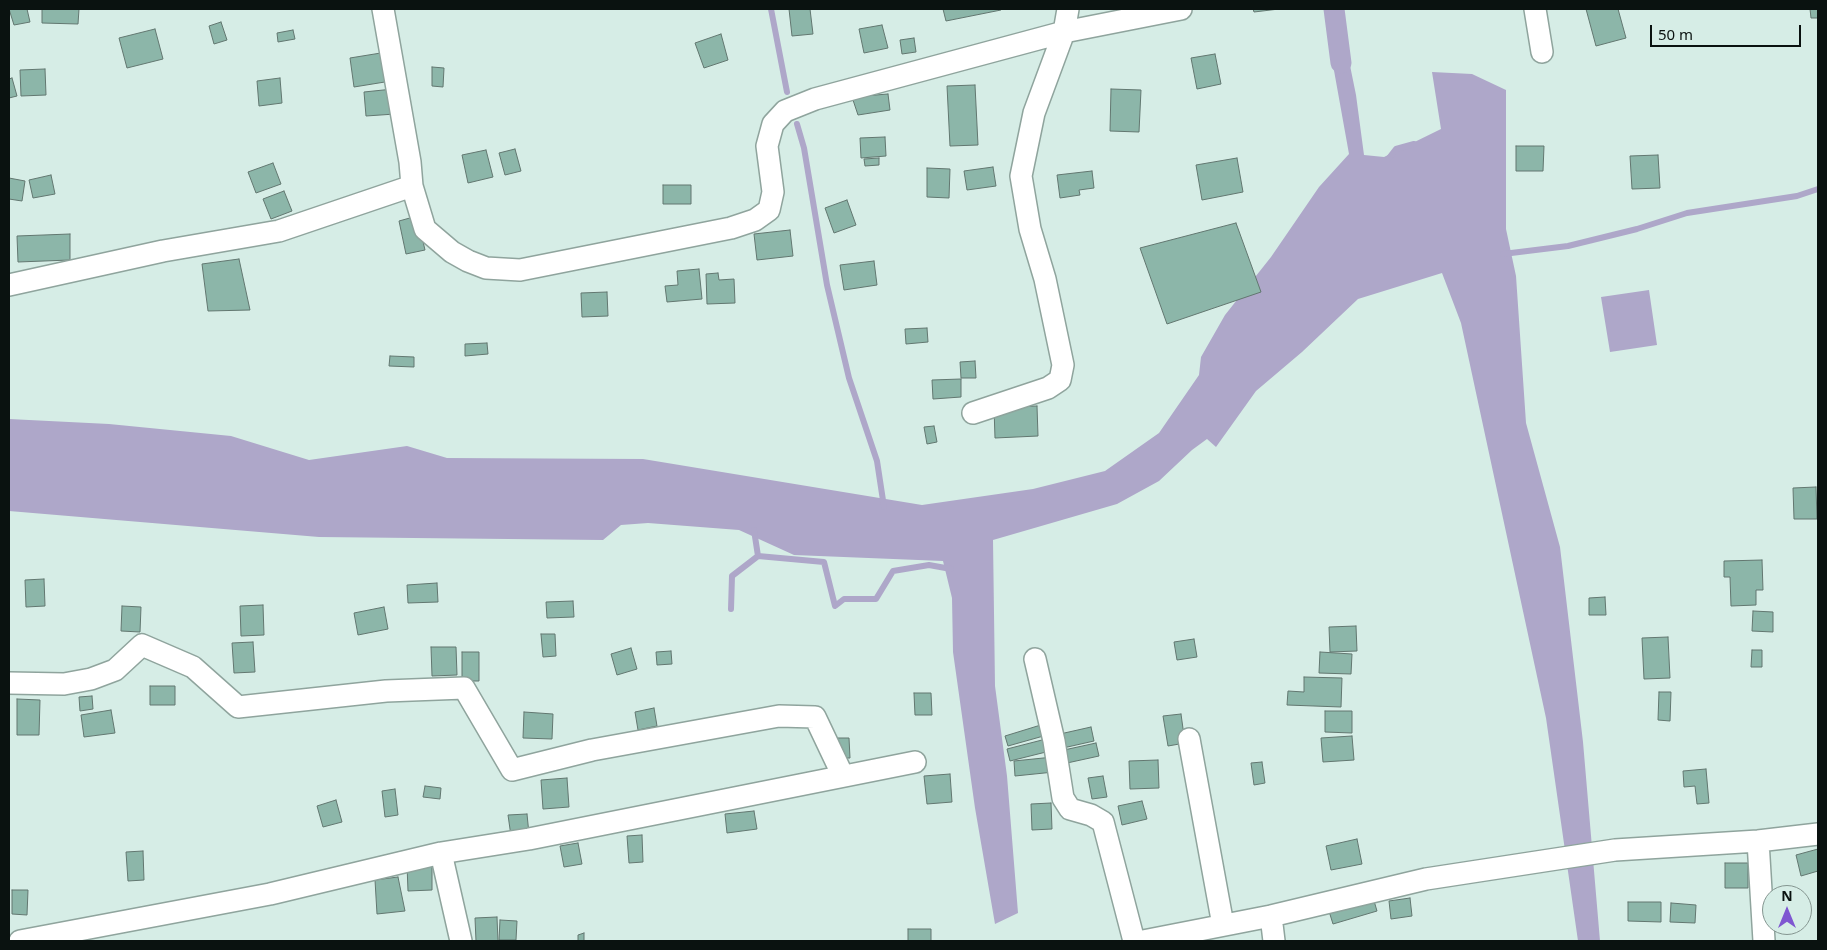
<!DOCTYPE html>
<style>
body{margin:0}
#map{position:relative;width:1827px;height:950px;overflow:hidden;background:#d6ede6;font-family:"Noto Sans",sans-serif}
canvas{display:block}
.frame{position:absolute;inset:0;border:10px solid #0a1210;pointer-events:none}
.north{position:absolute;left:1762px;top:885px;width:50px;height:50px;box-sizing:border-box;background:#d6ede6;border:1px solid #849590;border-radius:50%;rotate:0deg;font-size:14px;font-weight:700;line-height:20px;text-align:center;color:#0a1210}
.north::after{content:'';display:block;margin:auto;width:18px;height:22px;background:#7f57d1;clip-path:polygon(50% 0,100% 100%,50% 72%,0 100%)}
.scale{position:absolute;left:1650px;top:25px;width:151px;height:22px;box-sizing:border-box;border:2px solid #0a1210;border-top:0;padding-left:6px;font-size:15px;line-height:18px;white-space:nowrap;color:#0a1210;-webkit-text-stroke:4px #d6ede6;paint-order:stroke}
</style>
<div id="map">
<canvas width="1827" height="950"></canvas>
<div class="frame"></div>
<div class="north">N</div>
<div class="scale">50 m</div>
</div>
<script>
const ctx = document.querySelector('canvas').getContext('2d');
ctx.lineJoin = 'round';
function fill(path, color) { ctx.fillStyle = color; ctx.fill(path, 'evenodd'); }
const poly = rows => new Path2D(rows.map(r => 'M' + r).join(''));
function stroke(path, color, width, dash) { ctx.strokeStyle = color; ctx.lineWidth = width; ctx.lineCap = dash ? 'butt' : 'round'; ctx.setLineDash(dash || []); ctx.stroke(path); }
fill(poly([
 [1343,31,1356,95,1364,155,1384,157,1441,129,1432,72,1472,74,1506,90,1506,229,1516,276,1526,423,1560,547,1583,742,1600,941,1578,941,1546,718,1461,323,1442,273,1358,299,1302,352,1256,391,1216,447,1207,439,1192,450,1159,481,1117,504,993,540,995,686,1007,776,1018,913,995,924,975,808,953,652,952,598,943,561,794,555,739,530,648,523,621,525,603,540,319,537,9,511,9,419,109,424,231,436,309,460,407,446,447,458,643,459,922,505,1033,489,1105,471,1159,433,1199,375,1201,357,1225,315,1271,257,1319,187,1349,154,1328,37],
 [1649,290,1657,345,1610,352,1601,297]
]), '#aea7c9');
stroke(poly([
 [771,9,787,92],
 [797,124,804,148,827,285,849,378,877,461,884,507],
 [1389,158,1396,149,1414,144],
 [1503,254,1568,246,1637,229,1687,213,1797,196,1818,189],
 [758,556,824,562,835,606,844,599,876,599,893,571,929,565,951,569],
 [731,609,732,576,758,556,754,530]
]), '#aea7c9', 6);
stroke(poly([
 [1334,9,1341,63]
]), '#aea7c9', 21);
const building = poly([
 [9,9,27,9,30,22,14,25,9,9],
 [42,9,79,9,78,24,42,23,42,9],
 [789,9,810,9,813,34,792,36,789,9],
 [943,9,1001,9,1001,10,946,21,943,9],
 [1253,9,1279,9,1254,12,1253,9],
 [1586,9,1618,9,1626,38,1596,46,1586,9],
 [1810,9,1818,9,1818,18,1811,18,1810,9],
 [221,22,227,40,214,44,209,26,221,22],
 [882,25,888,48,864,53,859,29,882,25],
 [155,29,163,59,127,68,119,38,155,29],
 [293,30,295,39,278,42,277,33,293,30],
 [721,34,728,60,704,68,695,43,721,34],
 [914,38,916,52,902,54,900,40,914,38],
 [387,52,391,81,354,87,350,58,387,52],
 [1215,54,1221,84,1197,89,1191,58,1215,54],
 [432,67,444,68,443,87,432,86,432,67],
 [45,69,46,95,21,96,20,70,45,69],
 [12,78,17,96,9,98,9,79,12,78],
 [280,78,282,103,259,106,257,81,280,78],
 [975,85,978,145,950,146,947,86,975,85],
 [393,89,395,114,366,116,364,92,393,89],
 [1111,89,1141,90,1139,132,1110,131,1111,89],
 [888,94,890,110,858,115,852,97,888,94],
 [885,137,886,156,861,158,860,138,885,137],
 [1516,146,1544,146,1543,171,1516,171,1516,146],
 [515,149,521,171,505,175,499,153,515,149],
 [486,150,493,177,468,183,462,155,486,150],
 [1658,155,1660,188,1632,189,1630,156,1658,155],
 [879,158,879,165,865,166,864,159,879,158],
 [1237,158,1243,192,1202,200,1196,165,1237,158],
 [273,163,281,184,256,193,248,172,273,163],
 [993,167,996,186,967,190,964,171,993,167],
 [927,168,950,169,949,198,927,197,927,168],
 [1092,171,1094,188,1079,190,1080,195,1060,198,1057,175,1092,171],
 [51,175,55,194,33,198,29,180,51,175],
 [9,178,25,181,22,201,9,199,9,178],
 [663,185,691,185,691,204,663,204,663,185],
 [284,191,292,211,271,219,263,199,284,191],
 [847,200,856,225,834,233,825,208,847,200],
 [417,216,425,250,406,254,399,221,417,216],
 [1236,223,1261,292,1167,324,1140,248,1236,223],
 [790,230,793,256,757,260,754,234,790,230],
 [70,234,70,260,18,262,17,236,70,234],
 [239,259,250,310,208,311,202,264,239,259],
 [874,261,877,285,844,290,840,265,874,261],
 [699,269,702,299,667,302,665,286,678,285,677,271,699,269],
 [718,273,719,280,734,279,735,303,707,304,706,274,718,273],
 [607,292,608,316,582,317,581,293,607,292],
 [927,328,928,342,906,344,905,329,927,328],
 [487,343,488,354,465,356,465,344,487,343],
 [390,356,414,357,414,367,389,366,390,356],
 [975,361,976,378,961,378,960,362,975,361],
 [961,379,961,397,933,399,932,380,961,379],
 [1037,406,1038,436,995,438,994,408,1037,406],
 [934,426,937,442,927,444,924,427,934,426],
 [1816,487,1817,519,1794,519,1793,488,1816,487],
 [1762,560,1763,590,1756,590,1756,605,1731,606,1730,577,1724,577,1724,561,1762,560],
 [44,579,45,606,26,607,25,580,44,579],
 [437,583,438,602,408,603,407,585,437,583],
 [1605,597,1606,615,1589,615,1589,598,1605,597],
 [573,601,574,617,547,618,546,602,573,601],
 [263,605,264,635,241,636,240,606,263,605],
 [122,606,141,607,140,632,121,631,122,606],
 [384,607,388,629,358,635,354,613,384,607],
 [1753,611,1773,612,1773,632,1752,631,1753,611],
 [1356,626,1357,651,1330,652,1329,627,1356,626],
 [541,634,555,634,556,656,543,657,541,634],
 [1668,637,1670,678,1644,679,1642,638,1668,637],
 [1194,639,1197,657,1177,660,1174,642,1194,639],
 [253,642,255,672,234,673,232,643,253,642],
 [431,647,456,647,457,675,432,676,431,647],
 [631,648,637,669,617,675,611,654,631,648],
 [1752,650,1762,650,1762,667,1751,667,1752,650],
 [671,651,672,664,657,665,656,652,671,651],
 [462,652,479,652,479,681,462,681,462,652],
 [1320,652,1352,654,1351,674,1319,673,1320,652],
 [1304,677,1342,678,1341,707,1287,705,1288,691,1304,692,1304,677],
 [150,686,175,686,175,705,150,705,150,686],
 [1659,692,1671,692,1670,721,1658,720,1659,692],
 [914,693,931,693,932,715,915,715,914,693],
 [92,696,93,709,80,711,79,697,92,696],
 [17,699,40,700,39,735,17,735,17,699],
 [654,708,657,726,638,730,635,712,654,708],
 [111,710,115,733,84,737,81,715,111,710],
 [1325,711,1352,711,1352,733,1325,732,1325,711],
 [524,712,553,714,552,739,523,738,524,712],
 [1181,714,1185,743,1168,746,1163,716,1181,714],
 [1044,724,1047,735,1008,746,1005,736,1044,724],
 [1091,727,1094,741,1063,748,1060,734,1091,727],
 [1352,736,1354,760,1323,762,1321,738,1352,736],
 [831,738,849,738,850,758,832,758,831,738],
 [1046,739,1050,751,1010,761,1007,749,1046,739],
 [1096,743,1099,756,1067,763,1064,750,1096,743],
 [1053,757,1054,772,1015,776,1014,761,1053,757],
 [1158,760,1159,788,1130,789,1129,761,1158,760],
 [1262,762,1265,783,1254,785,1251,763,1262,762],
 [1706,769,1709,803,1697,804,1695,786,1684,787,1683,771,1706,769],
 [950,774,952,802,927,804,924,776,950,774],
 [1103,776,1107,797,1092,799,1088,778,1103,776],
 [567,778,569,807,543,809,541,780,567,778],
 [425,786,441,788,440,799,423,797,425,786],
 [395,789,398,815,385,817,382,791,395,789],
 [336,800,342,822,323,827,317,806,336,800],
 [1142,801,1147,819,1122,825,1118,806,1142,801],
 [1051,803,1052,829,1032,830,1031,804,1051,803],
 [754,811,757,829,727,833,725,814,754,811],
 [527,814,529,834,511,836,508,815,527,814],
 [642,835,643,862,629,863,627,836,642,835],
 [1357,839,1362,864,1331,870,1326,846,1357,839],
 [578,843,582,864,564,867,560,846,578,843],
 [1818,849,1818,871,1801,876,1796,855,1818,849],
 [143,851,144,880,128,881,126,852,143,851],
 [1725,863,1748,863,1748,888,1725,888,1725,863],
 [407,865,432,865,432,890,408,891,407,865],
 [398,877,405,911,377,914,375,880,398,877],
 [12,890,28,890,27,915,12,914,12,890],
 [1372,894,1377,911,1333,924,1328,908,1372,894],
 [1410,898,1412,916,1391,919,1389,901,1410,898],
 [1628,902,1661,902,1661,922,1628,921,1628,902],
 [1671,903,1696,905,1695,923,1670,922,1671,903],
 [497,917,498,941,476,941,475,918,497,917],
 [500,920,517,921,516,940,499,940,500,920],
 [908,929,931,929,931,941,908,941,908,929],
 [584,933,584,941,578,941,578,935,584,933]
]);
fill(building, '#8cb6a9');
stroke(building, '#627770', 1);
const minor = poly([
 [383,9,410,162,412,186,425,229,452,252,468,261,486,268,520,270,731,228,755,220,769,210,773,192,767,146,773,124,785,111,815,99,1064,32,1181,9],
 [1535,9,1542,52],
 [9,285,163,251,279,231,412,186],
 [973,413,1048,388,1060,380,1063,365,1045,279,1030,229,1021,176,1034,113,1064,32,1068,9],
 [1035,659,1054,741,1063,798,1070,809,1091,815,1103,822,1134,941],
 [9,683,64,684,91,679,115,670,142,645,193,667,238,707,386,691,464,688,512,770,592,750,779,716,815,717,843,776],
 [1189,739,1223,925],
 [1758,841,1764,941],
 [441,853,461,941],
 [1271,916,1274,941],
 [20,941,270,894,441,853,529,839,915,762],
 [1143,941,1271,916,1426,879,1615,850,1758,841,1818,834]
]);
stroke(minor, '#8fa49d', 24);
stroke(minor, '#fff', 21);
</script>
